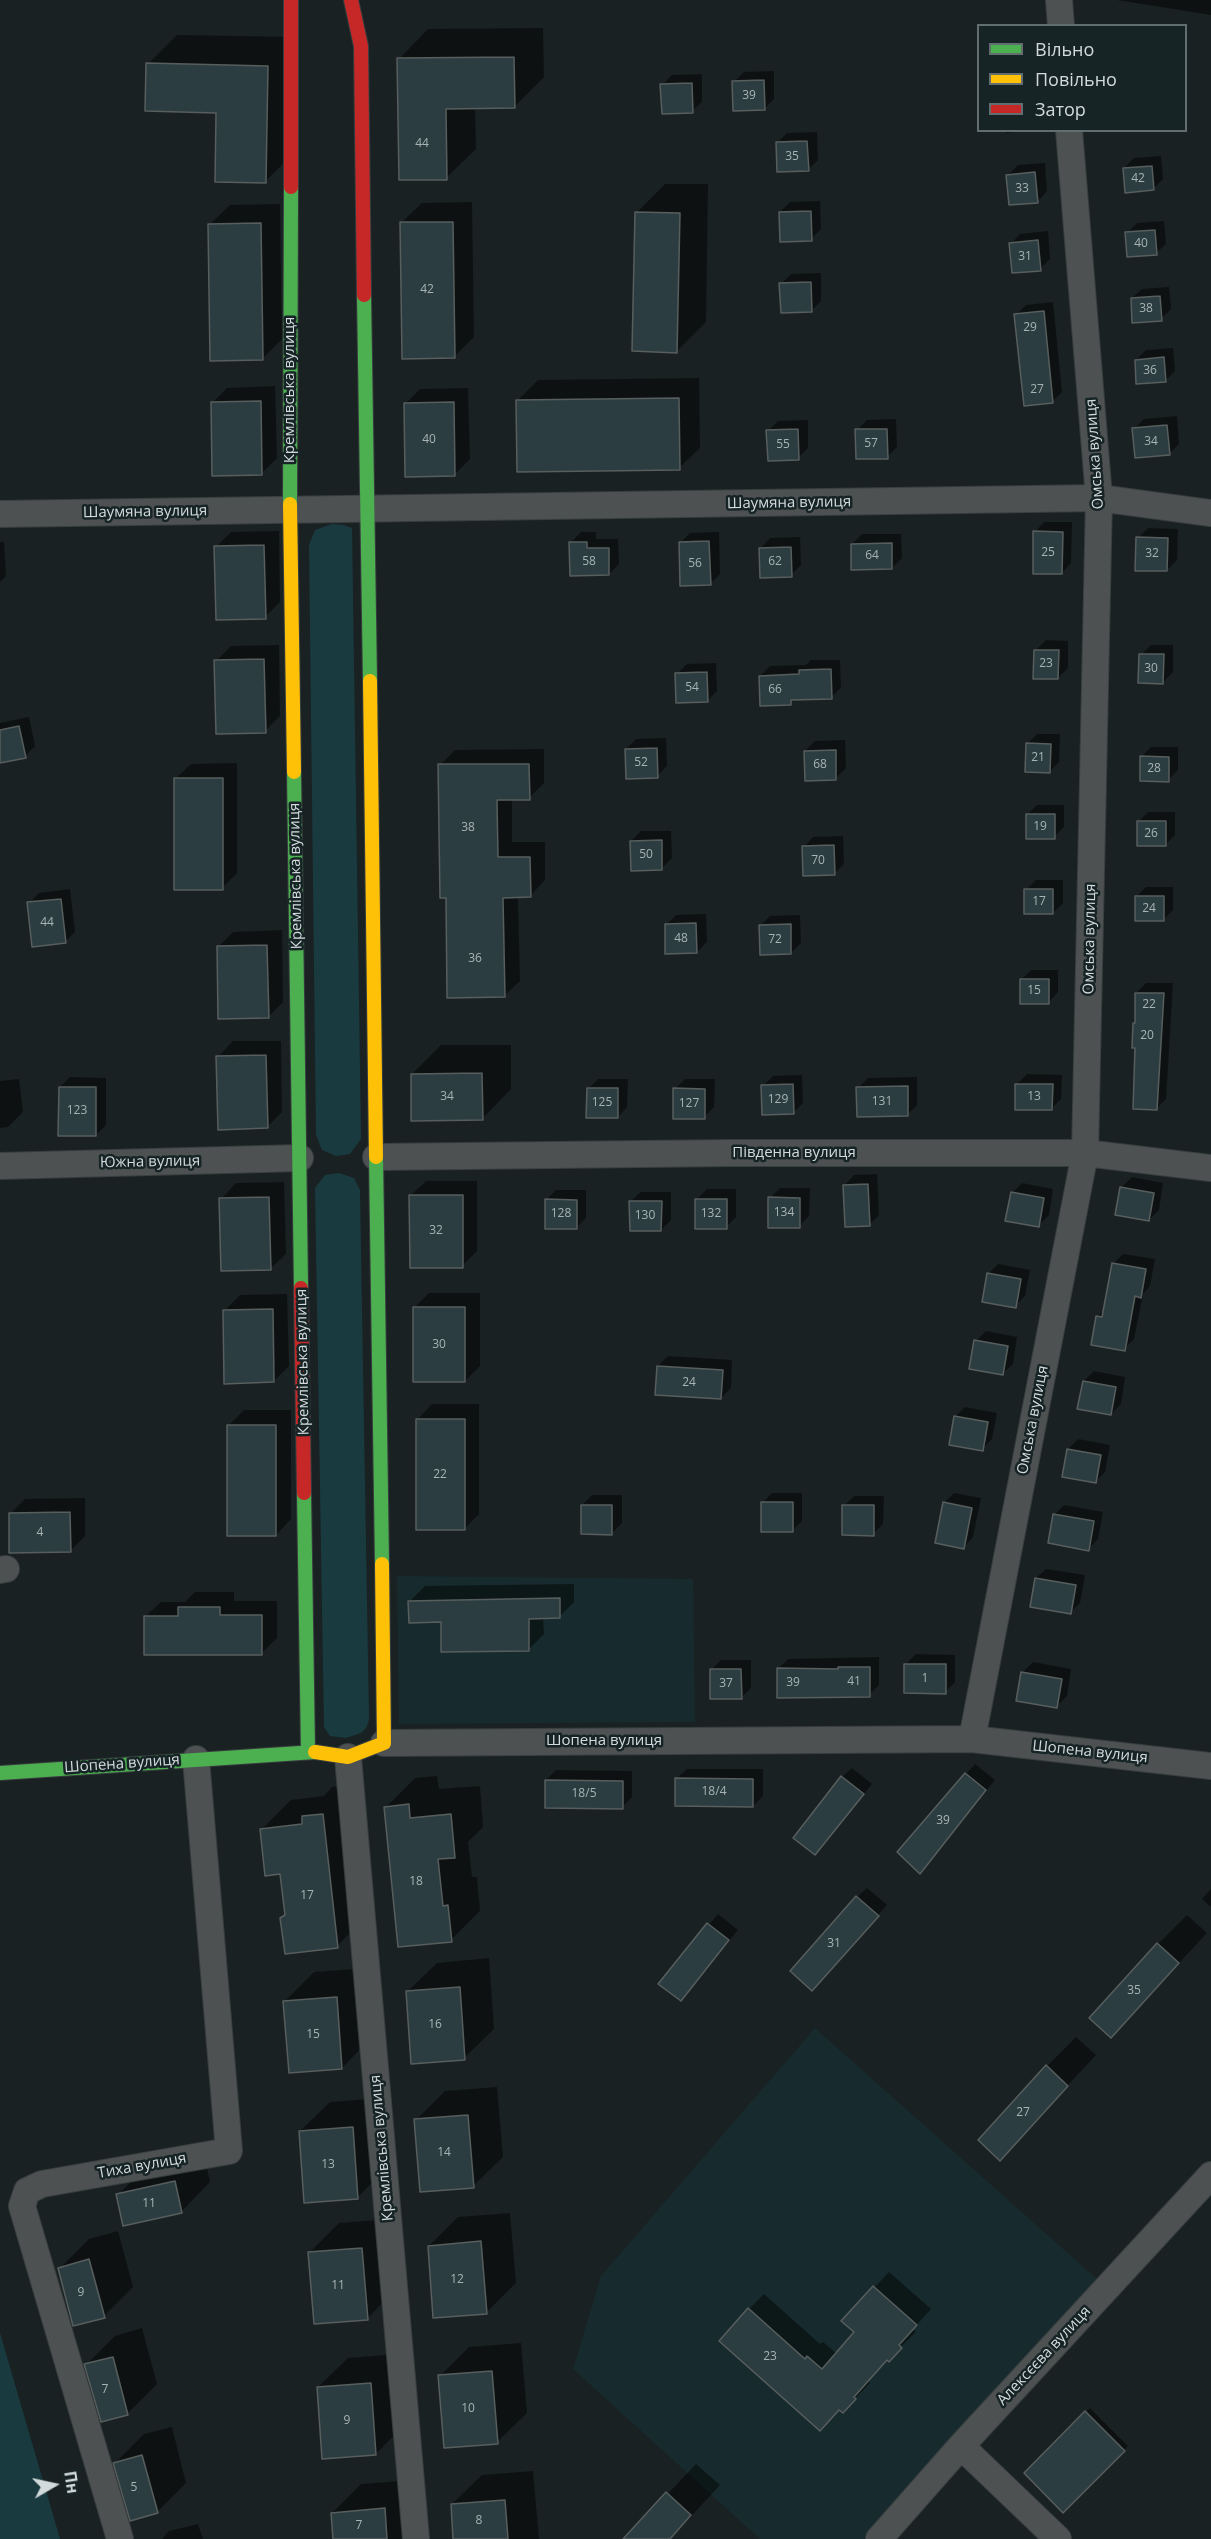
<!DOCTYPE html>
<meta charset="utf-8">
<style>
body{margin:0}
#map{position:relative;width:1211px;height:2539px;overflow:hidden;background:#1a2122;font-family:"Open Sans",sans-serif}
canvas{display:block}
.legend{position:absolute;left:977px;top:24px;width:210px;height:108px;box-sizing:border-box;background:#172426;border:2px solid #626d6f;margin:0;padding:8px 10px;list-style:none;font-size:18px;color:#d2dadc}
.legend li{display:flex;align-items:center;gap:12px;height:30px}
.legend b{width:30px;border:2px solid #626d6f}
.north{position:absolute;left:24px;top:2455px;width:60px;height:60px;-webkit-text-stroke:4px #172426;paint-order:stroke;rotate:81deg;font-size:16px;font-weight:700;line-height:24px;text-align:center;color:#d2dadc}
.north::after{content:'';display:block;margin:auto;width:21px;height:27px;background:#d2dadc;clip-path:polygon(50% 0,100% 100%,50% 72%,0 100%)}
</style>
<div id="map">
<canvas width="1211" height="2539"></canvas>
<ul class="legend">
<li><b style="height:8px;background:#4caf50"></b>Вільно</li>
<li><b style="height:8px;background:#ffc107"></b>Повільно</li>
<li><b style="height:8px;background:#c62828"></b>Затор</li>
</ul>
<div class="north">Пн</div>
</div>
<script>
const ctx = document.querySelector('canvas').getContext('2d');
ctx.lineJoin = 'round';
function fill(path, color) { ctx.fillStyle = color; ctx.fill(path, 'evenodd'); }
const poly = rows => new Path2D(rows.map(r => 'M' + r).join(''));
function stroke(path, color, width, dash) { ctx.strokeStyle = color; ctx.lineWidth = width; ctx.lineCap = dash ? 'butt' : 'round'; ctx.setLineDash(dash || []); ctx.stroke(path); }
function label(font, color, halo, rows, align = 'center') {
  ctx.font = font + ' "Open Sans",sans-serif'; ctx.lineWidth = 5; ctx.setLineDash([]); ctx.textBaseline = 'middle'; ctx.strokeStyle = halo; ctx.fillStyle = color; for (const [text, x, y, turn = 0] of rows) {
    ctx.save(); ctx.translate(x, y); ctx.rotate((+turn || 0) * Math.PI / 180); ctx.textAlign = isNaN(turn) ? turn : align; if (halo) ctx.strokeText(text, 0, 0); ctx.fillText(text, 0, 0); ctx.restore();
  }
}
fill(poly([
 [397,1576,693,1579,695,1722,399,1724],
 [815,2028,1098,2280,864,2539,760,2539,573,2369,601,2276]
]), '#172b2e');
fill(poly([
 [332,524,343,525,352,528,361,1139,350,1154,336,1156,322,1150,316,1135,309,545,315,530],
 [339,1173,354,1178,360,1190,369,1720,366,1728,361,1733,346,1738,330,1736,324,1727,315,1188,325,1175],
 [0,2333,60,2539,0,2539]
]), '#193b40');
fill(poly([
 [1117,0,1211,0,1211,15],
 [543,28,544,77,514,107,475,107,476,149,446,178,399,59,428,29],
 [177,35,297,37,295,152,266,181,218,111,148,64],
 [774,71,774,99,764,109,734,82,744,72],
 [702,74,702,102,692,111,662,85,672,75],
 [1005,130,1030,130,1006,133],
 [817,132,818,160,808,170,777,143,787,133],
 [1161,156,1163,179,1153,189,1124,168,1134,158],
 [1045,163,1047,191,1038,201,1008,175,1018,165],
 [665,184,708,184,706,322,677,351,636,213],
 [820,201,821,229,811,239,780,212,790,202],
 [472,202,474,337,454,357,401,223,422,203],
 [280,204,282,339,262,359,209,225,230,205],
 [1164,221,1166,244,1156,253,1127,233,1137,223],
 [1048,231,1050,259,1040,269,1011,244,1020,234],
 [821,273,821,301,811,311,781,284,791,274],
 [1169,287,1171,309,1161,319,1132,298,1142,289],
 [1053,302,1062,392,1052,402,1016,315,1026,305],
 [1173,348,1175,371,1165,381,1136,360,1146,350],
 [699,378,700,448,679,468,518,400,538,380],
 [275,386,277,458,262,473,212,403,227,388],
 [468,388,470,459,455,474,405,404,420,389],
 [1177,416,1179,444,1169,454,1134,429,1144,419],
 [896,419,897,447,887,457,857,430,867,420],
 [808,420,808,448,798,458,768,431,778,421],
 [1044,522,1072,522,1071,563,1062,573,1035,532],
 [1148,528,1178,529,1177,560,1167,570,1138,538],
 [279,531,280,602,265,617,216,547,231,532],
 [581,532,596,532,596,539,618,539,619,564,609,574,571,542],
 [719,532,720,574,710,584,680,543,690,533],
 [862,534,901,534,902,558,892,568,852,544],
 [800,537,801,565,791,575,761,548,770,538],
 [0,542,4,542,6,576,0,582],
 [1046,640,1068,641,1068,668,1058,678,1036,650],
 [279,645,280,716,265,731,216,661,231,646],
 [1151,645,1173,645,1173,672,1163,682,1141,655],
 [811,660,840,660,841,688,831,697,795,699,791,703,760,676,770,666,806,665],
 [716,663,717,691,707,701,677,674,687,664],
 [29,717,35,746,25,756,0,762,0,723],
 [1037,734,1060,734,1059,762,1049,772,1027,744],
 [666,738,667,766,657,776,626,749,636,739],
 [845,740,846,768,836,778,805,751,815,741],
 [1151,747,1178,747,1178,770,1168,780,1141,757],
 [544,749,544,783,529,798,512,798,512,842,545,842,545,880,530,896,518,896,520,981,504,996,440,765,455,750],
 [237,763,237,873,222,888,175,779,191,764],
 [1037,805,1064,805,1064,827,1054,837,1027,815],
 [1148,812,1175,812,1175,835,1165,845,1138,822],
 [641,831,671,831,672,858,662,868,631,841],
 [843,836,844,864,834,874,804,847,813,837],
 [1036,880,1063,880,1063,903,1053,913,1026,890],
 [1146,887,1173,887,1173,910,1163,920,1136,897],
 [70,889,75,932,65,942,29,903,39,893],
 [706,914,707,942,697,952,666,925,676,915],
 [800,915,801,943,791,953,760,926,770,916],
 [282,930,283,1002,268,1017,218,947,233,932],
 [1031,970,1058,970,1058,992,1049,1002,1021,980],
 [1146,983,1173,983,1166,1099,1156,1109,1137,1047,1134,1024,1136,1021,1136,993],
 [233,1041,281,1041,282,1112,267,1127,218,1057],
 [441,1045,511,1045,511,1089,482,1119,412,1074],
 [1027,1074,1062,1075,1061,1099,1051,1109,1017,1084],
 [802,1075,803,1103,793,1113,763,1086,773,1076],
 [70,1077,106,1078,106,1125,96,1135,60,1087],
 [917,1077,917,1105,907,1115,858,1088,868,1078],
 [19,1079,23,1112,8,1127,0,1128,0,1081],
 [598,1079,628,1079,627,1107,618,1117,588,1089],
 [685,1079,715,1079,714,1107,704,1117,675,1089],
 [877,1174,879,1215,869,1225,845,1185,854,1175],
 [1132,1177,1163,1183,1159,1210,1149,1220,1122,1187],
 [426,1181,477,1181,477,1251,462,1266,410,1196],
 [284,1182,286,1254,270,1269,221,1199,236,1183],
 [1022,1183,1053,1189,1049,1215,1039,1225,1012,1193],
 [780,1188,810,1188,809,1216,799,1226,770,1198],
 [707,1189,736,1189,736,1217,726,1227,697,1199],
 [556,1190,586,1190,586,1218,576,1228,546,1200],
 [641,1192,671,1192,671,1220,661,1230,631,1201],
 [1123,1254,1155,1259,1150,1286,1143,1294,1134,1339,1124,1349,1098,1317,1105,1309,1114,1263],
 [998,1264,1030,1270,1025,1296,1015,1306,988,1274],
 [429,1293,480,1293,480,1366,465,1381,414,1308],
 [287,1294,289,1366,274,1381,224,1311,240,1295],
 [986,1331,1017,1337,1013,1364,1003,1373,976,1341],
 [668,1356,732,1360,731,1388,721,1398,658,1366],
 [1094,1371,1125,1377,1121,1404,1111,1414,1084,1381],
 [432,1404,479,1404,479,1514,464,1529,417,1420],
 [965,1407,997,1413,992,1439,982,1449,955,1417],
 [244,1410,291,1410,291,1519,276,1535,229,1425],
 [1078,1439,1110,1445,1105,1472,1095,1482,1068,1449],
 [772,1493,802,1493,802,1521,792,1531,763,1502],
 [954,1493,981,1498,973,1537,964,1547,944,1503],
 [592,1495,622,1495,622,1523,612,1533,582,1505],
 [854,1496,884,1496,883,1524,873,1534,844,1506],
 [85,1498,85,1536,70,1551,10,1514,25,1499],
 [1064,1505,1103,1512,1098,1539,1088,1549,1054,1515],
 [1046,1569,1085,1575,1080,1603,1070,1613,1036,1578],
 [574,1584,574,1602,559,1617,543,1617,544,1634,528,1650,442,1621,410,1601,425,1586],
 [195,1592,234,1592,234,1601,277,1601,277,1638,262,1653,145,1617,161,1602,185,1602],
 [916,1654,955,1655,955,1682,945,1692,906,1664],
 [879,1657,879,1685,869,1695,778,1669,788,1659],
 [721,1660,751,1660,751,1688,741,1698,711,1670],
 [1033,1662,1071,1669,1067,1696,1057,1706,1023,1672],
 [975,1764,995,1780,920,1871,966,1774],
 [852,1768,872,1784,824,1843,842,1777],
 [687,1769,763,1769,763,1796,753,1806,677,1778],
 [556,1770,632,1771,632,1797,622,1807,546,1780],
 [437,1776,439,1789,480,1786,483,1827,468,1842,472,1877,477,1877,480,1911,451,1940,386,1807,415,1778],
 [352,1785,367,1917,337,1946,286,1914,282,1873,262,1829,291,1800,324,1796,332,1787],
 [867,1888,887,1905,822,1979,857,1897],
 [1211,1889,1211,1907,1202,1899],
 [718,1914,738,1930,681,1999,660,1983],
 [1187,1915,1207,1933,1111,2036,1158,1944],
 [489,1958,494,2029,464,2058,407,1992,437,1963],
 [366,1968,371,2038,342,2068,285,2001,314,1972],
 [1076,2037,1096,2055,1000,2158,1047,2066],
 [497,2087,503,2157,473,2186,416,2120,445,2091],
 [381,2098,387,2168,358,2197,300,2131,330,2102],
 [204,2153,210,2182,181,2212,118,2195,147,2165],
 [510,2213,516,2283,486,2313,429,2246,458,2217],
 [391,2219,396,2289,367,2319,310,2252,339,2223],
 [118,2231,133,2287,104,2316,60,2268,89,2239],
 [889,2272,931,2309,913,2329,916,2332,888,2359,868,2381,870,2383,843,2411,749,2309,764,2294,820,2344,823,2342,837,2354,857,2332,844,2320],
 [142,2328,157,2384,128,2413,102,2420,86,2365,115,2336],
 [521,2343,527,2413,497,2442,440,2376,469,2347],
 [400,2354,405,2424,376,2454,318,2387,348,2358],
 [1090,2408,1128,2446,1063,2511,1026,2473],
 [172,2427,186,2483,157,2512,115,2463,144,2434],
 [696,2464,720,2485,670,2539,625,2539],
 [533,2471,539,2539,455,2539,452,2504,482,2475],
 [413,2480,418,2539,334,2539,332,2513,361,2484],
 [198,2524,203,2539,162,2539,169,2531]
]), '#0007');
const building = poly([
 [514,57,515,108,446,109,447,180,399,180,397,58,514,57],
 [146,63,268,66,266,183,215,182,216,113,145,111,146,63],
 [764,80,765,110,733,111,732,81,764,80],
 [692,83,693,113,662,114,660,84,692,83],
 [807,141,809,171,777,172,776,142,807,141],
 [1152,166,1154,190,1125,193,1123,168,1152,166],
 [1035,172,1038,203,1009,205,1006,175,1035,172],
 [811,211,812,241,780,242,779,212,811,211],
 [635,212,680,213,677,353,632,351,635,212],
 [400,222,453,222,455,358,402,359,400,222],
 [261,223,263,360,210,361,208,224,261,223],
 [1155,230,1157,255,1127,257,1125,232,1155,230],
 [1038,240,1041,271,1012,273,1009,243,1038,240],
 [811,282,812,312,781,313,779,283,811,282],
 [1160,296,1162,321,1132,323,1131,298,1160,296],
 [1044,311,1053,403,1024,406,1014,314,1044,311],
 [1164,357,1166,382,1136,384,1135,360,1164,357],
 [679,398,680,470,517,472,516,400,679,398],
 [261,401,262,475,212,476,211,402,261,401],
 [454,402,455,476,405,477,404,403,454,402],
 [1167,425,1170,455,1135,458,1132,428,1167,425],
 [798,429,799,460,768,461,766,430,798,429],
 [855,429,887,429,888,459,856,459,855,429],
 [1033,531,1063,532,1062,574,1033,574,1033,531],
 [1136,537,1168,538,1167,571,1135,571,1136,537],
 [709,541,711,585,680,586,679,542,709,541],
 [569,542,587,542,587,548,609,548,609,575,570,576,569,542],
 [892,543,892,569,851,570,851,544,892,543],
 [264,545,266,619,216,620,214,546,264,545],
 [791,547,792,577,760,578,759,548,791,547],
 [1034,650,1059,650,1058,679,1033,679,1034,650],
 [1139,654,1164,654,1163,684,1138,683,1139,654],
 [264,659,266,733,216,734,214,660,264,659],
 [831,669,832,699,791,700,791,705,760,706,759,676,799,674,799,670,831,669],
 [707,672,708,702,676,703,675,673,707,672],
 [19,726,26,758,0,763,0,730,19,726],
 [1026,743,1051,744,1050,773,1025,772,1026,743],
 [657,748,658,778,626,779,625,749,657,748],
 [836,750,836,780,805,781,804,751,836,750],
 [1140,756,1169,757,1169,782,1140,781,1140,756],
 [438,764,529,764,530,800,497,800,498,857,530,857,531,897,503,898,505,997,447,998,446,898,440,898,438,764],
 [174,778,223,778,223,890,174,890,174,778],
 [1026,814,1055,814,1055,839,1026,839,1026,814],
 [1137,821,1166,821,1166,846,1137,846,1137,821],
 [662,840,662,870,631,871,630,841,662,840],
 [834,845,835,875,803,876,802,846,834,845],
 [1024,889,1053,889,1053,914,1024,914,1024,889],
 [1135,896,1164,896,1164,921,1135,921,1135,896],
 [61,899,66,943,32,947,27,902,61,899],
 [696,923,697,953,665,954,665,924,696,923],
 [791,924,791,954,760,955,759,925,791,924],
 [267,945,269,1018,218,1019,217,946,267,945],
 [1020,979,1049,979,1049,1004,1020,1004,1020,979],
 [1135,993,1164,993,1157,1110,1133,1109,1135,1048,1132,1048,1133,1023,1135,1023,1135,993],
 [266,1055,268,1128,218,1130,216,1056,266,1055],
 [482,1073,483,1120,411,1121,411,1074,482,1073],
 [793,1084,794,1114,762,1115,761,1085,793,1084],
 [1015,1084,1053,1084,1052,1110,1015,1110,1015,1084],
 [908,1086,908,1116,857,1117,856,1087,908,1086],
 [59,1087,96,1087,96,1136,58,1136,59,1087],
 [587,1088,618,1088,618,1118,586,1118,587,1088],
 [673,1088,705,1089,705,1119,673,1119,673,1088],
 [868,1184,870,1226,845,1227,843,1185,868,1184],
 [1120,1187,1154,1193,1149,1221,1115,1215,1120,1187],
 [1011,1192,1044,1198,1039,1227,1005,1221,1011,1192],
 [409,1195,463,1195,463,1268,410,1268,409,1195],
 [269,1197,271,1270,221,1271,219,1198,269,1197],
 [768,1197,800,1198,800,1228,768,1228,768,1197],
 [545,1199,577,1200,577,1229,545,1229,545,1199],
 [695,1199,727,1199,727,1229,695,1229,695,1199],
 [629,1201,662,1201,661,1231,630,1231,629,1201],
 [1112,1263,1146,1269,1141,1298,1135,1296,1125,1351,1091,1345,1096,1316,1102,1317,1112,1263],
 [987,1273,1021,1279,1016,1308,982,1302,987,1273],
 [413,1307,465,1307,465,1382,413,1382,413,1307],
 [273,1309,274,1382,224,1384,223,1310,273,1309],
 [974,1340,1008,1346,1003,1375,969,1369,974,1340],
 [657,1366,723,1370,721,1399,655,1395,657,1366],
 [1083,1381,1116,1387,1111,1415,1077,1409,1083,1381],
 [954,1416,988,1422,983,1451,949,1445,954,1416],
 [416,1419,465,1419,465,1530,416,1530,416,1419],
 [227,1425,276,1425,276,1536,227,1536,227,1425],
 [1067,1449,1101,1455,1096,1483,1062,1477,1067,1449],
 [761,1502,793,1502,793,1532,761,1532,761,1502],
 [943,1502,972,1508,964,1549,935,1543,943,1502],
 [581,1505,612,1505,612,1535,581,1534,581,1505],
 [842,1505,874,1505,874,1536,842,1535,842,1505],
 [70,1512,71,1552,9,1553,9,1513,70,1512],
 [1053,1514,1094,1521,1089,1551,1048,1543,1053,1514],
 [1035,1578,1076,1585,1071,1614,1030,1607,1035,1578],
 [560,1598,560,1618,529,1619,529,1651,441,1652,441,1622,409,1623,408,1601,560,1598],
 [178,1607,220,1607,220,1615,262,1615,262,1655,144,1655,144,1616,178,1616,178,1607],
 [904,1664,946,1664,946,1694,904,1693,904,1664],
 [838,1667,870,1667,870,1697,777,1698,777,1668,838,1669,838,1667],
 [710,1669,741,1669,742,1699,710,1699,710,1669],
 [1021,1672,1062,1679,1057,1708,1016,1701,1021,1672],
 [965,1773,986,1790,920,1874,897,1852,965,1773],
 [841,1776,864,1794,815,1855,793,1838,841,1776],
 [675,1778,753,1779,753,1807,675,1806,675,1778],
 [545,1780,623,1781,623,1809,545,1808,545,1780],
 [409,1804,410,1818,451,1814,455,1858,438,1859,443,1906,448,1905,452,1942,398,1947,384,1807,409,1804],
 [323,1814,338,1948,285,1954,280,1918,285,1915,280,1874,265,1876,260,1829,302,1824,302,1816,323,1814],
 [856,1896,879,1916,812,1991,790,1971,856,1896],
 [707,1923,729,1940,681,2001,658,1984,707,1923],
 [1157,1943,1179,1963,1111,2038,1089,2018,1157,1943],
 [460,1987,465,2060,411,2064,406,1991,460,1987],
 [337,1997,342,2069,289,2073,283,2001,337,1997],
 [1046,2065,1068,2086,1000,2161,978,2140,1046,2065],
 [468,2115,474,2188,420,2192,414,2119,468,2115],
 [353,2127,358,2199,304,2203,299,2131,353,2127],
 [175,2181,182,2213,123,2226,116,2194,175,2181],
 [481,2241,487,2314,433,2318,428,2246,481,2241],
 [362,2248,368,2320,314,2324,308,2252,362,2248],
 [89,2259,105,2318,73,2326,58,2268,89,2259],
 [873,2286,917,2325,899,2345,902,2348,889,2362,887,2360,854,2397,856,2399,843,2413,839,2410,820,2431,719,2341,748,2308,805,2359,807,2356,822,2369,854,2332,841,2321,873,2286],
 [113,2357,128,2415,101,2422,84,2364,113,2357],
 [492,2371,498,2444,444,2448,438,2375,492,2371],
 [371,2383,376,2455,322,2459,317,2387,371,2383],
 [1085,2411,1125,2451,1063,2513,1024,2473,1085,2411],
 [142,2455,158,2513,130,2521,113,2463,142,2455],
 [666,2492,691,2515,670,2539,623,2539,666,2492],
 [505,2500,508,2539,453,2539,451,2504,505,2500],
 [385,2508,387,2539,333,2539,331,2513,385,2508]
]);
fill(building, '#2b3d40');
stroke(building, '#585e5e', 1.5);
const street = poly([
 [1059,0,1061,26],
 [0,514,1099,498,1211,513],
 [376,1157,731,1153,1085,1153,1211,1168],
 [0,1166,300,1158],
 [0,1570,6,1569],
 [972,1739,1085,1153,1099,498,1069,130],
 [384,1743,972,1739,1211,1766],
 [348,1757,416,2539],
 [961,2446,1058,2539],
 [120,2539,22,2206,27,2191,42,2184,229,2151,196,1759],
 [879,2539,961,2446,1211,2175]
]);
const fast = poly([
 [364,295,370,681],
 [290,504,291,187],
 [294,772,301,1288],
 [376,1157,382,1564],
 [304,1493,308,1751],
 [0,1773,315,1752]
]);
const slow = poly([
 [290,504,294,772],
 [370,681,376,1157],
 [315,1752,348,1757,384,1743,382,1564]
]);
const jam = poly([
 [351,0,361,46,364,295],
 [291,187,291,0],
 [301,1288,304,1493]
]);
stroke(street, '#383e3f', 28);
stroke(fast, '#383e3f', 16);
stroke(slow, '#383e3f', 16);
stroke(jam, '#383e3f', 16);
stroke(street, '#4e5152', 26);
stroke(fast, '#4caf50', 14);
stroke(slow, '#ffc107', 14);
stroke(jam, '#c62828', 14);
label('12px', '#a8b3b5', null, [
 ["39",749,96],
 ["44",422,144],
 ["35",792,157],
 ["42",1138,179],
 ["33",1022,189],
 ["40",1141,244],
 ["31",1025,257],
 ["42",427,290],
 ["38",1146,309],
 ["29",1030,328],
 ["36",1150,371],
 ["27",1037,390],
 ["40",429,440],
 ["34",1151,442],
 ["57",871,444],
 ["55",783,445],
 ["25",1048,553],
 ["32",1152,554],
 ["64",872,556],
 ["58",589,562],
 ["62",775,562],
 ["56",695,564],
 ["23",1046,664],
 ["30",1151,669],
 ["54",692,688],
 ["66",775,690],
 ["21",1038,758],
 ["52",641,763],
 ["68",820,765],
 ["28",1154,769],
 ["19",1040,827],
 ["38",468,828],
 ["26",1151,834],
 ["50",646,855],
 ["70",818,861],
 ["17",1039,902],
 ["24",1149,909],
 ["44",47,923],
 ["48",681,939],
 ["72",775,940],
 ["36",475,959],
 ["15",1034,991],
 ["22",1149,1005],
 ["20",1147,1036],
 ["34",447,1097],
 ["13",1034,1097],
 ["129",778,1100],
 ["131",882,1102],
 ["125",602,1103],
 ["127",689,1104],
 ["123",77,1111],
 ["134",784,1213],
 ["128",561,1214],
 ["132",711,1214],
 ["130",645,1216],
 ["32",436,1231],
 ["30",439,1345],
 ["24",689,1383],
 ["22",440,1475],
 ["4",40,1533],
 ["1",925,1679],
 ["41",854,1682],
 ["39",793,1683],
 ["37",726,1684],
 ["18/4",714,1792],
 ["18/5",584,1794],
 ["39",943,1821],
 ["18",416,1882],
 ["17",307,1896],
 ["31",834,1944],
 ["35",1134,1991],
 ["16",435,2025],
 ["15",313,2035],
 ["27",1023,2113],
 ["14",444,2153],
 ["13",328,2165],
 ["11",149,2204],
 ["12",457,2280],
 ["11",338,2286],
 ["9",81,2293],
 ["23",770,2357],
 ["7",105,2390],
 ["10",468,2409],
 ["9",347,2421],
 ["5",134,2488],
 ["8",479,2521],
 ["7",359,2526]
]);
label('15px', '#d2dadc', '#172426', [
 ["Кремлівська вулиця",290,390,-90],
 ["Омська вулиця",1095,454,-94],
 ["Шаумяна вулиця",789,503,-1],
 ["Шаумяна вулиця",145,512,-1],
 ["Кремлівська вулиця",296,876,-91],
 ["Омська вулиця",1090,939,-89],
 ["Південна вулиця",794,1153],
 ["Южна вулиця",150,1162,-1],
 ["Кремлівська вулиця",303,1362,-91],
 ["Омська вулиця",1033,1420,-79],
 ["Шопена вулиця",604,1741],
 ["Шопена вулиця",1090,1752,6],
 ["Шопена вулиця",122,1764,-4],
 ["Кремлівська вулиця",382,2148,-95],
 ["Тиха вулиця",142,2166,-10],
 ["Алексєєва вулиця",1044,2356,-47]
]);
</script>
